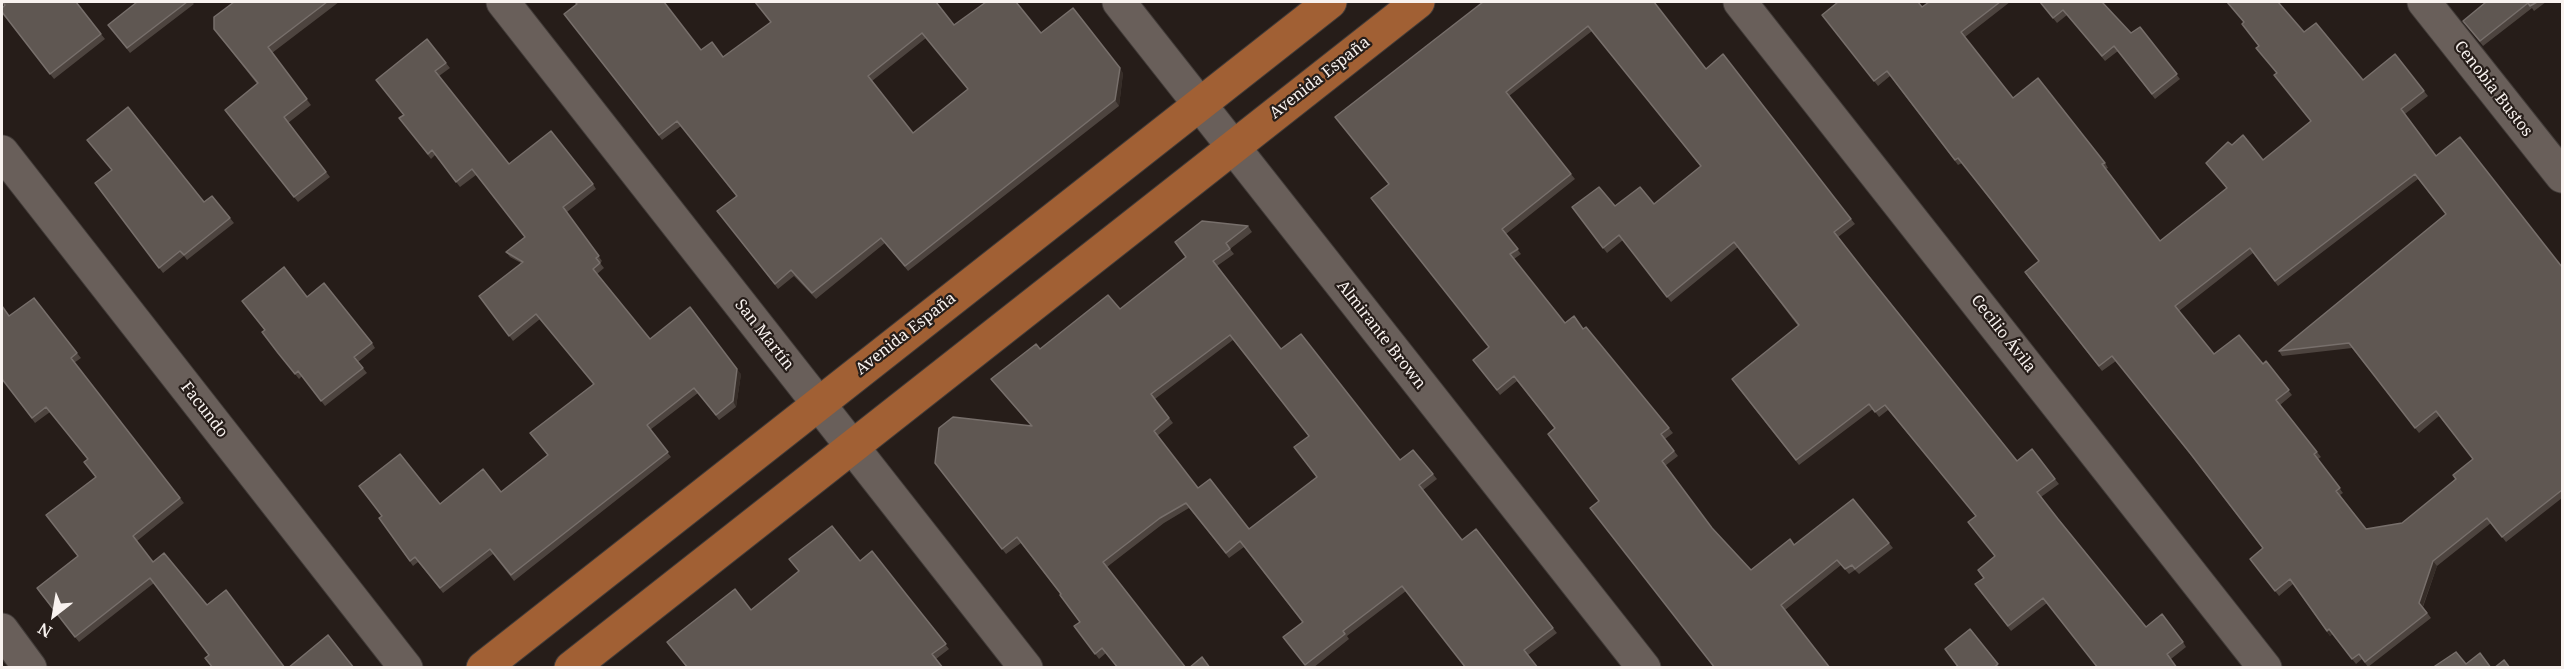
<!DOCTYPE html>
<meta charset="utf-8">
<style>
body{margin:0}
#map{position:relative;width:2564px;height:669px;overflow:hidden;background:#261d19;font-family:"Noto Serif",serif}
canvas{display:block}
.frame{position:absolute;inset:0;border:3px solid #f8f2ef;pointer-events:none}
.north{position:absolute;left:24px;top:585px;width:60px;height:60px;-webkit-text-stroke:4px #261d19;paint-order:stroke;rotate:211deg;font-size:16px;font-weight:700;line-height:24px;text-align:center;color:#f8f2ef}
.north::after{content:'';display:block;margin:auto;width:21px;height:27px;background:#f8f2ef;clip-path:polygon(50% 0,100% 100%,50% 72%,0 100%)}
</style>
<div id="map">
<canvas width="2564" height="669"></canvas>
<div class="frame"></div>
<div class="north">N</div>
</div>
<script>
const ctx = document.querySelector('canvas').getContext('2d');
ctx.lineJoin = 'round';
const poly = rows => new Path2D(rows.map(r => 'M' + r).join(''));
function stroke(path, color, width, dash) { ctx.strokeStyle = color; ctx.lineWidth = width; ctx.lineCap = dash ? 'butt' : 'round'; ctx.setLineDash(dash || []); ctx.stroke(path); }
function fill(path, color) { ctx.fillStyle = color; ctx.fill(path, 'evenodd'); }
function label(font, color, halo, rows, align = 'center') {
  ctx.font = font + ' "Noto Serif",serif'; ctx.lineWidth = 4.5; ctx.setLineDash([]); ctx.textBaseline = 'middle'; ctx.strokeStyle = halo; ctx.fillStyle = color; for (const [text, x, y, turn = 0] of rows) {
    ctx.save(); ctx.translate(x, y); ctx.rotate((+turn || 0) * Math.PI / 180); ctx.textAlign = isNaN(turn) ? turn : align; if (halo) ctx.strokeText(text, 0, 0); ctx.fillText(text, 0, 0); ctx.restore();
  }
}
const minor = poly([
 [503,2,1026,668],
 [1119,2,1644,668],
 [1740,2,2265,668],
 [2424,2,2562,176],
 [2,152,406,668],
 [2,630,30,668]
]);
const major = poly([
 [483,668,1330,2],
 [571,668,1418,2]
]);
stroke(minor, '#413b38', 35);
stroke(major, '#413b38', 35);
stroke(minor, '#695f5a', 33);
stroke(major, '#a16034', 33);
fill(poly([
 [137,2,192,2,194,4,130,53,112,30],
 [234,2,339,2,272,53,311,105,288,123,330,177,298,202,229,115,257,84,214,29],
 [1483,2,1654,2,1706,69,1851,219,1855,224,1838,237,2017,461,2055,479,2059,484,2041,497,2146,627,2183,642,2186,647,2171,659,2047,603,2011,631,1978,589,1984,578,1978,570,1995,556,1976,516,1888,410,1879,417,1873,409,1799,465,1735,384,1798,326,1738,247,1671,302,1623,240,1607,253,1572,207,1654,204,1701,167,1592,31,1509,96,1575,179,1506,234,1521,254,1514,259,1565,323,1583,329,1669,428,1673,433,1665,439,1678,456,1665,466,1712,528,1751,570,1794,545,1889,543,1893,548,1859,574,1855,570,1849,574,1841,565,1785,610,1599,501,1555,429,1517,381,1500,395,1477,365,1489,347,1388,184],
 [1836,2,1918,2,1922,7,1929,2,2010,2,1965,37,2013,98,2105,163,2108,168,2106,169,2160,241,2226,188,2232,145,2263,160,2311,121,2277,73,2256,48,2304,32,2363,80,2395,54,2428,96,2405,114,2436,156,2562,267,2562,498,2506,542,2491,523,2437,566,2423,607,2431,618,2368,667,2362,659,2356,664,2332,634,2330,636,2293,584,2279,596,2254,564,2263,549,2193,458,2116,361,2102,371,2028,277,2039,261,1992,202,1962,163,1958,165,1890,76,1878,86,1826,20,1838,3],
 [2418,179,2446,214,2279,351,2282,356,2352,348,2419,433,2439,416,2473,459,2456,479,2402,523,2366,529,2340,495,2343,493,2318,459,2321,457,2280,405,2292,395,2266,361,2263,364,2214,354,2179,311,2253,253,2278,286],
 [2040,2,2131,33,2140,27,2180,79,2155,99,2118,51,2105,61,2067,15,2057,23],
 [2486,2,2546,2,2534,11,2532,8,2483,46,2463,21],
 [576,4,701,50,723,57,954,25,1041,33,1123,73,1119,106,908,271,885,243,816,299,794,276,778,289,721,216,736,196,681,126,662,140,568,19],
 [926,38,968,89,913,133,872,81],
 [2,13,101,34,105,39,54,79],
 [446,63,450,68,439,76,509,164,593,184,596,189,567,212,602,261,600,263,604,268,597,274,650,339,741,374,736,407,719,420,698,393,650,430,671,457,514,581,493,554,443,593,418,562,413,566,379,518,440,504,501,492,547,455,593,384,540,319,513,341,483,301,521,263,510,257,506,252,525,237,476,175,460,187,435,155,431,159,403,123,404,115,380,85],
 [95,183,204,202,230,218,234,223,187,260,184,256,163,273],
 [1248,226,1252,232,1230,249,1234,254,1217,266,1281,349,1400,460,1433,474,1437,479,1423,490,1462,540,1553,628,1557,633,1528,655,1406,591,1347,636,1349,639,1313,668,1307,668,1283,637,1302,622,1244,547,1229,558,1189,508,1164,523,1107,567,1106,653,1099,659,1074,626,1080,622,1061,595,1021,543,1006,554,935,463,1031,426,991,379,1040,349,1120,309],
 [1233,340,1309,436,1317,477,1249,529,1198,488,1157,436,1173,423,1155,399],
 [307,297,372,343,375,348,358,362,367,373,325,406,302,376,299,379,262,332],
 [9,316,77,353,81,358,74,363,184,503,137,541,209,655,154,583,79,642,40,593,78,556,96,477,87,459,50,412,35,423,2,379],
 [860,561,906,594,949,649,936,659,943,668,687,668,667,642,751,610],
 [1970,629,2000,668,1959,668]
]), '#4d443f');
fill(poly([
 [1120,68,1123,73,1119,106,1115,100],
 [737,369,741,374,736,407,733,401],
 [2433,561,2437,566,2422,608,2419,603],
 [2329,629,2332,634,2330,636,2327,631]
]), '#362d28');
const building = poly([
 [2,2,76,2,101,34,50,74,2,12,2,8,5,5,2,2],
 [137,2,187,2,127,48,108,25,137,2],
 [234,2,327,2,268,47,307,99,284,117,326,172,294,197,225,110,258,83,214,29,214,17,234,2],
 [575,2,664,2,701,50,712,42,723,57,771,22,755,2,936,2,954,25,986,2,1016,2,1041,33,1073,8,1120,68,1115,100,905,266,881,238,812,293,791,270,775,284,717,211,737,196,677,121,659,135,564,14,577,4,575,2],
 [922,33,968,89,913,133,868,76,922,33],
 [1483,2,1654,2,1706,69,1723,54,1851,219,1834,232,1866,273,2017,461,2032,449,2055,479,2037,492,2058,519,2146,627,2162,614,2183,642,2167,654,2177,668,2098,668,2043,598,2008,626,1975,584,1984,578,1978,570,1995,556,1968,522,1976,516,1885,405,1875,412,1869,404,1796,460,1732,379,1799,325,1734,242,1667,297,1619,235,1603,248,1572,207,1599,187,1615,206,1640,187,1654,204,1701,166,1588,26,1506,92,1571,174,1502,229,1518,249,1510,254,1565,323,1574,316,1583,329,1586,327,1669,428,1661,434,1674,451,1662,461,1712,528,1751,570,1790,539,1794,545,1853,499,1889,543,1855,569,1852,565,1845,569,1837,560,1781,605,1830,668,1715,668,1590,508,1599,501,1548,434,1555,428,1514,376,1497,390,1473,360,1489,347,1371,198,1389,184,1335,117,1483,2],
 [1837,2,1918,2,1922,7,1929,2,2000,2,1961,32,2013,98,2038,78,2105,163,2102,164,2160,241,2227,188,2206,163,2228,142,2232,145,2243,135,2263,160,2311,121,2274,75,2277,73,2256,48,2259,46,2242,24,2244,22,2227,2,2278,2,2304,32,2316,23,2363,80,2395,54,2424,91,2401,109,2436,156,2460,137,2562,267,2562,490,2502,537,2487,518,2433,561,2419,603,2427,613,2365,662,2359,654,2352,659,2329,629,2327,631,2290,579,2275,591,2250,559,2263,548,2190,453,2112,356,2099,366,2025,272,2039,261,1989,197,1958,158,1955,160,1887,71,1874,81,1822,15,1838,2,1837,2],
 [2415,174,2446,214,2279,351,2349,343,2415,428,2436,411,2473,459,2453,475,2456,479,2402,523,2366,529,2336,491,2340,488,2314,454,2317,452,2276,400,2289,390,2266,361,2263,364,2239,335,2214,354,2175,306,2250,248,2275,281,2415,174],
 [2040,2,2102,2,2131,33,2140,27,2177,74,2152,94,2114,46,2102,56,2063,10,2053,18,2040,2],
 [2486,2,2537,2,2530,6,2528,3,2480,41,2463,21,2486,2],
 [427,39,446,63,435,71,509,164,551,131,593,184,563,207,599,256,596,258,600,263,593,269,650,339,690,307,737,369,733,401,716,415,694,388,647,425,668,452,511,575,490,549,440,588,415,557,410,561,379,518,382,516,359,486,400,454,440,504,483,469,501,492,548,455,530,433,594,384,536,314,509,336,479,296,523,262,506,252,525,237,472,169,456,182,432,150,428,154,399,118,404,115,376,80,427,39],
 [128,107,204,202,212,196,230,218,184,255,180,251,159,268,95,183,112,170,87,140,128,107],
 [1202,221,1248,226,1226,243,1230,249,1213,261,1281,349,1301,334,1400,460,1413,450,1433,474,1419,485,1462,540,1476,529,1553,628,1524,650,1538,668,1466,668,1402,586,1343,631,1345,634,1305,665,1283,637,1303,622,1240,541,1226,553,1186,503,1160,518,1103,562,1186,668,1118,668,1102,648,1095,654,1074,626,1080,622,1060,595,1061,594,1017,537,1002,549,935,463,939,428,953,417,1032,426,991,379,1036,344,1040,349,1108,295,1120,309,1186,257,1175,242,1202,221],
 [1230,335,1309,436,1294,447,1317,477,1249,529,1210,479,1198,488,1154,431,1169,418,1151,394,1230,335],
 [284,267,307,297,324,283,372,343,354,357,363,368,321,401,298,371,295,374,278,353,262,332,265,330,242,301,284,267],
 [34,298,77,353,71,358,180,498,133,536,153,562,164,553,207,605,226,590,285,668,213,668,205,658,209,655,150,578,75,637,37,588,78,556,46,515,96,477,84,462,88,459,46,407,32,418,2,379,2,306,9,316,34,298],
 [832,526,860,561,872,551,906,594,946,644,932,654,943,668,688,668,667,642,735,589,751,610,799,571,789,559,832,526],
 [1970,629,1998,664,1993,668,1959,668,1945,649,1970,629],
 [328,635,354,668,288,668,328,635],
 [2456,652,2466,664,2480,653,2491,668,2432,668,2456,652],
 [1202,657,1210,668,1189,668,1202,657],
 [2504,660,2510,668,2494,668,2504,660]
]);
fill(building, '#5f5752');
stroke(building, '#776f6b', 1.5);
label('16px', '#f8f2ef', '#261d19', [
 ["Avenida España",1320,78,-38],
 ["Cenobia Bustos",2493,89,52],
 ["Avenida España",906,334,-38],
 ["Cecilio Ávila",2003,334,52],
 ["San Martín",764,335,52],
 ["Almirante Brown",1381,335,52],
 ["Facundo",204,410,52]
]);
</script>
